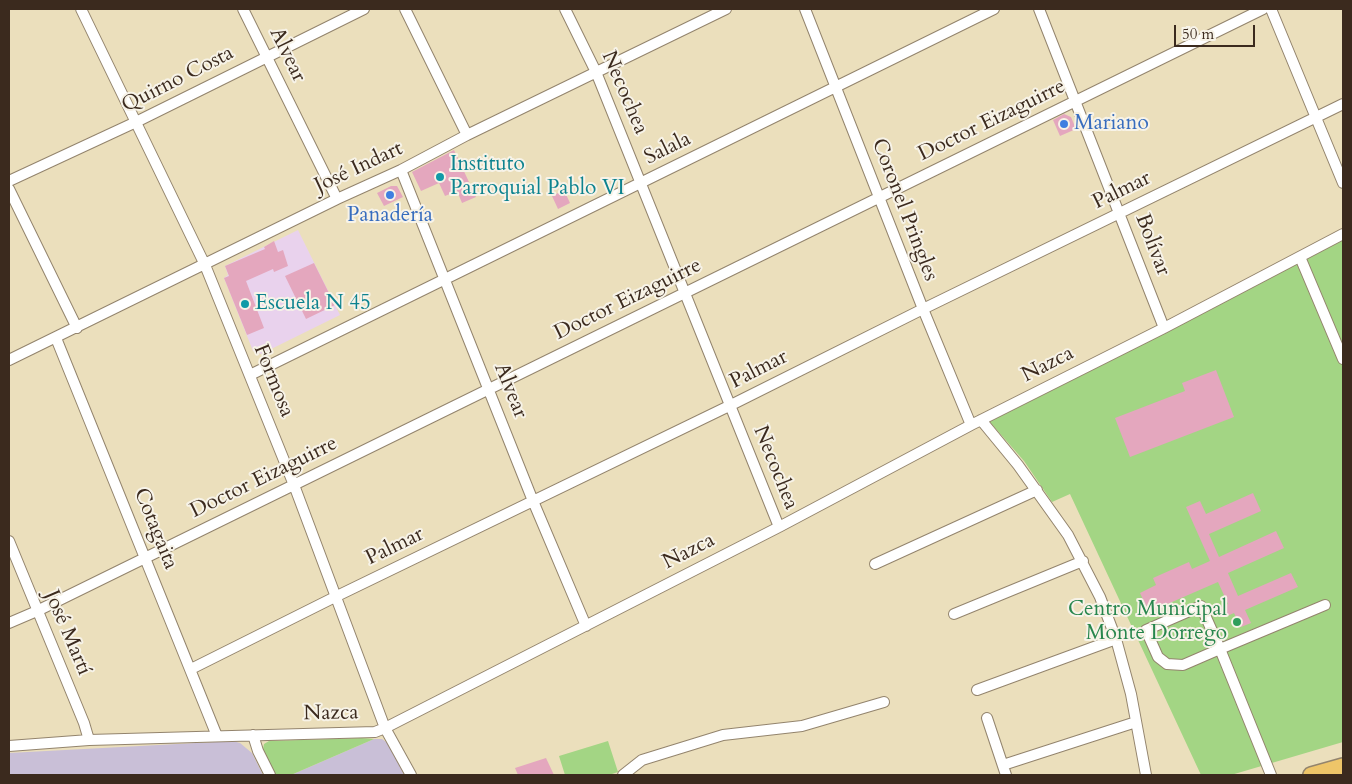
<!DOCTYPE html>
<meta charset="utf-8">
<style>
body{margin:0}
#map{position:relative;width:1352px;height:784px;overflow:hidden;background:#ebdfbc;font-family:Cardo,serif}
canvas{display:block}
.frame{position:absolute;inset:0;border:10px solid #3b2a1e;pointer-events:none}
.scale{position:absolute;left:1174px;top:25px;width:81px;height:22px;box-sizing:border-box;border:2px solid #3b2a1e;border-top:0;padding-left:6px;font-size:15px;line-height:18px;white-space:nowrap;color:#3b2a1e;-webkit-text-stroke:4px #f7f3e8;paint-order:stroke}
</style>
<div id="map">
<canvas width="1352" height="784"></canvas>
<div class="frame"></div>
<div class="scale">50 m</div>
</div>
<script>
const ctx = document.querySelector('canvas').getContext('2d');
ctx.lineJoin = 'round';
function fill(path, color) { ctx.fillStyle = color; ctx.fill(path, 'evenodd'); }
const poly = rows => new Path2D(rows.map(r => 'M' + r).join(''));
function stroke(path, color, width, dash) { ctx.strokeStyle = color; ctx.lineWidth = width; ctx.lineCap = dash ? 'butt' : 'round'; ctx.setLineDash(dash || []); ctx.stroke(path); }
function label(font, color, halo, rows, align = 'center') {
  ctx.font = font + ' Cardo,serif'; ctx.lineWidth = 4; ctx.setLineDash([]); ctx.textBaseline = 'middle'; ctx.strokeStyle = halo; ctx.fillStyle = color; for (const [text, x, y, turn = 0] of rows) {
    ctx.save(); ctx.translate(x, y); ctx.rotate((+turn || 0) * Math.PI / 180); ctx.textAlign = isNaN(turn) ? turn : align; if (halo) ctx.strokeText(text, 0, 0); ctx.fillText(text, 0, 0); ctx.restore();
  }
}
fill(poly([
 [298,230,340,315,261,354,253,351,224,278,228,275,225,266]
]), '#e9d2ed');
fill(poly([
 [374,739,382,739,389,744,404,775,291,775],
 [233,741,240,743,252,753,263,775,9,775,9,753]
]), '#c9bfd7');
fill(poly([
 [1343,239,1343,742,1231,775,1201,775,1070,494,1052,502,1024,461,989,421],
 [362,738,374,739,291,775,275,775,263,749,264,744,269,741],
 [608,741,618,772,609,775,565,775,559,756]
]), '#a3d584');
fill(poly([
 [1064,114,1071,117,1076,129,1060,136,1053,120],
 [454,150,476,197,462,203,457,191,445,196,439,183,421,191,412,172],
 [391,186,397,186,403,197,384,206,377,193],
 [564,190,570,203,558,209,552,196],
 [274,241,278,252,283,250,288,266,274,272,273,269,246,281,264,328,247,335,224,278,229,276,225,266,265,249,264,247],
 [314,263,335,305,306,319,285,276],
 [1216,370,1234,417,1130,457,1115,418,1185,391,1182,383],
 [1253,493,1261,511,1209,534,1219,557,1276,531,1284,548,1228,573,1238,596,1291,573,1298,587,1245,610,1251,623,1241,627,1234,613,1225,617,1221,607,1228,604,1218,582,1149,612,1140,593,1156,585,1153,578,1189,562,1192,569,1210,561,1186,507,1200,501,1206,514],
 [546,758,554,775,518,775,515,768]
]), '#e4a7be');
const minor = poly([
 [81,9,205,265,294,485,385,728,411,775],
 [243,9,337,199],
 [405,9,467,135],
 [565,9,596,72,779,527],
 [805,9,923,309,971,425],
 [1039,9,1164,328],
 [1271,9,1343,183],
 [401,170,533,501,586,626],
 [9,181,136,122,364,9],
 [9,189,77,328],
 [1300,257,1343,359],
 [56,338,217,736],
 [9,360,337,199,401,170,467,135,726,9],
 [250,375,994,9],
 [981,420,1018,465,1068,535,1100,597,1116,639,1131,694,1146,775],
 [9,541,84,723,89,740],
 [875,564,1037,490],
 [954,614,1083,561],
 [9,623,37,611,1263,9],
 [191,669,337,596,729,406,923,309,1343,104],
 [977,690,1116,639],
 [987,718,1006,775],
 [253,735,258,751,270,775],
 [9,746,89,740,375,732,385,728,779,527,971,425,1164,328,1343,234],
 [1003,765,1136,722],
 [623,775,642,760,723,735,802,726,884,702],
 [1271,775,1220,649,1201,606,1146,630,1158,657,1167,664,1183,665,1220,649,1325,605]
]);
const highway = poly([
 [1311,775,1343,766]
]);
stroke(minor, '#93846d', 12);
stroke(highway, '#93846d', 18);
stroke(minor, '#fff', 10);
stroke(highway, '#eec569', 15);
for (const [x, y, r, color] of [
 [1064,124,5,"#3f7fe0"],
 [440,177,5,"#0f9aa8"],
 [390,195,5,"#3f7fe0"],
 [245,304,5,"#0f9aa8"],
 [1237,622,5,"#2e9e5b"]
]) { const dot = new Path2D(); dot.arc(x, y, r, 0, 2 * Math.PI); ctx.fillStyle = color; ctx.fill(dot); stroke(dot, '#f7f3e8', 2); }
label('21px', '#3b2a1e', '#f7f3e8', [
 ["Alvear",287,55,64],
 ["Quirno Costa",178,80,-27],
 ["Necochea",624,93,67],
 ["Doctor Eizaguirre",992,121,-26],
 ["Salala",668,149,-26],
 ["José Indart",359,168,-25],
 ["Palmar",1122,191,-26],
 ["Coronel Pringles",904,210,69],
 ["Bolívar",1152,245,69],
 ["Doctor Eizaguirre",628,300,-26],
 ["Nazca",1048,365,-27],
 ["Palmar",759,370,-27],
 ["Formosa",273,381,68],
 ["Alvear",510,391,68],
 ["Necochea",775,468,68],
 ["Doctor Eizaguirre",264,478,-26],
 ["Cotagaita",155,529,68],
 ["Palmar",395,547,-26],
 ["Nazca",689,552,-27],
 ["José Martí",67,633,67],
 ["Nazca",331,714,-1]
]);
label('21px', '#366cbe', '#f7f3e8', [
 ["Mariano",1074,124],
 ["Panadería",390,216,"center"]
], 'left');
label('21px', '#0d838f', '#f7f3e8', [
 ["Instituto",450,165],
 ["Parroquial Pablo VI",450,189],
 ["Escuela N 45",255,304]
], 'left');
label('21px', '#27864d', '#f7f3e8', [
 ["Centro Municipal",1227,610],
 ["Monte Dorrego",1227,634]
], 'right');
</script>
